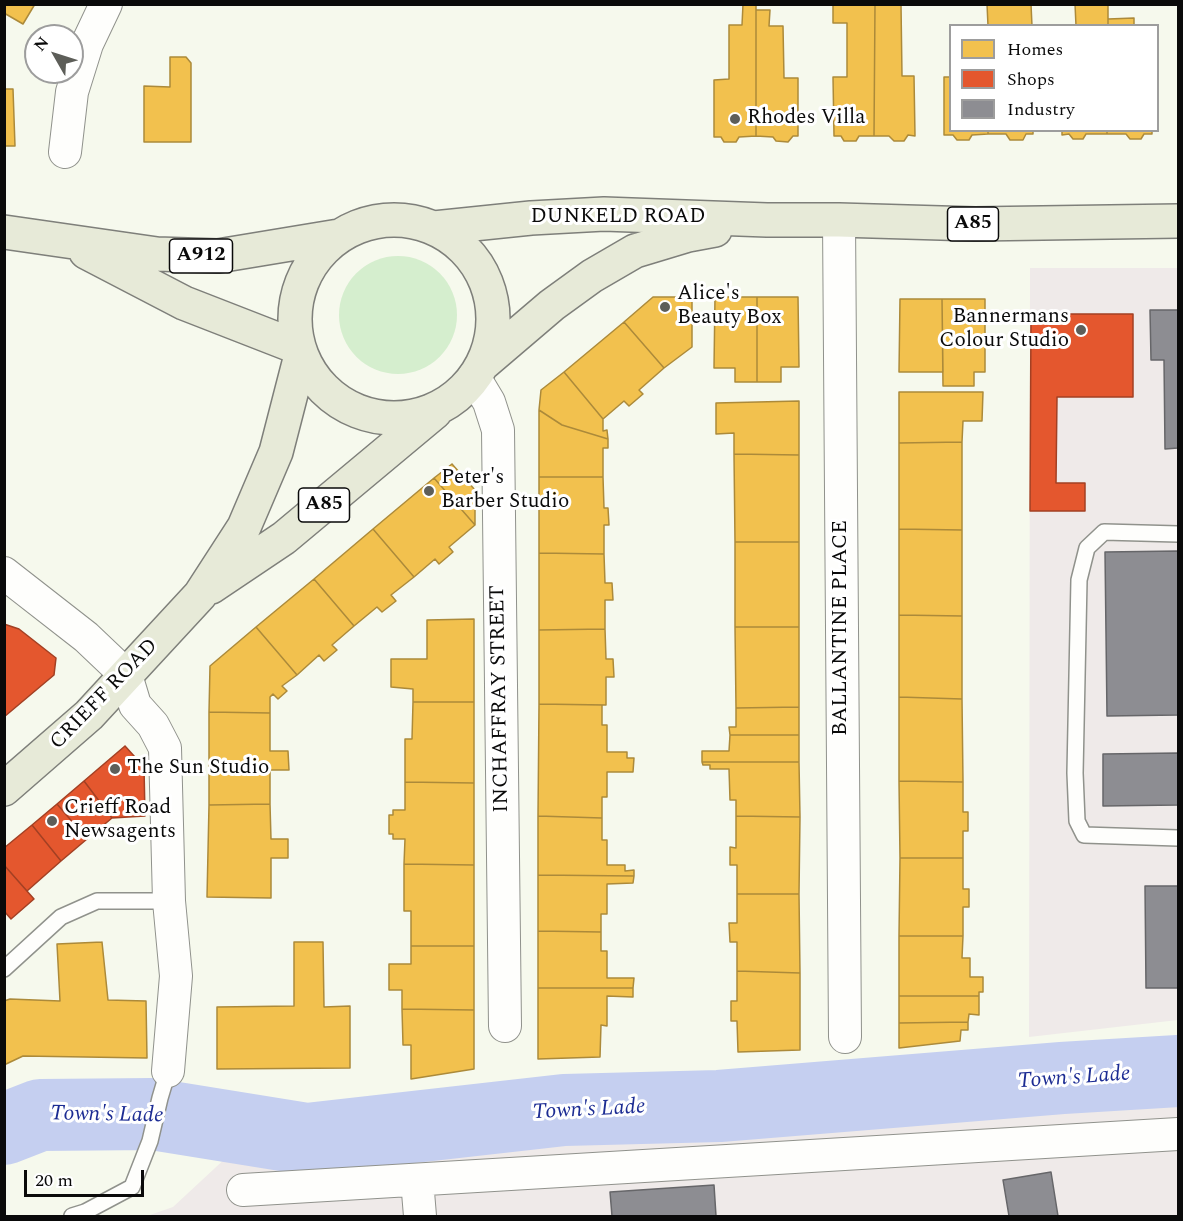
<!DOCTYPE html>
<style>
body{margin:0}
#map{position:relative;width:1183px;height:1221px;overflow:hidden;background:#f6f9ed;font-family:Spectral,serif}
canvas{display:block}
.frame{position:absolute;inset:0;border:6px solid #0a0a0a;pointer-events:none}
.legend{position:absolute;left:949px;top:24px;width:210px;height:108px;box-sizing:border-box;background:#fff;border:2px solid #9d9d9d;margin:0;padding:8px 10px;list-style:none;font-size:18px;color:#0a0a0a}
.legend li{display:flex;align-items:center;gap:12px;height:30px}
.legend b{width:30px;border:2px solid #9d9d9d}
.north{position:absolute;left:24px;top:24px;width:60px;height:60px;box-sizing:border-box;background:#fff;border:2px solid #9d9d9d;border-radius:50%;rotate:309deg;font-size:16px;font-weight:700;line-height:24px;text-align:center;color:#0a0a0a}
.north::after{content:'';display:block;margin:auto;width:21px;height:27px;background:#5d5e59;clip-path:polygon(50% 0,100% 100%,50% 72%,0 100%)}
.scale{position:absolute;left:24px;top:1170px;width:120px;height:27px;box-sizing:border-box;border:3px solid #0a0a0a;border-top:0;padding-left:8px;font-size:18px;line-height:21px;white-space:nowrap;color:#0a0a0a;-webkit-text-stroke:4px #fff;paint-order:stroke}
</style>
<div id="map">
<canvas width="1183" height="1221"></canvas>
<div class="frame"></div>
<ul class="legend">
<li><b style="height:16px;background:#f2c14e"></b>Homes</li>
<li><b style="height:16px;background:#e4572e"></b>Shops</li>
<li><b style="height:16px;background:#8d8d92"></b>Industry</li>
</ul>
<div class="north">N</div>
<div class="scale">20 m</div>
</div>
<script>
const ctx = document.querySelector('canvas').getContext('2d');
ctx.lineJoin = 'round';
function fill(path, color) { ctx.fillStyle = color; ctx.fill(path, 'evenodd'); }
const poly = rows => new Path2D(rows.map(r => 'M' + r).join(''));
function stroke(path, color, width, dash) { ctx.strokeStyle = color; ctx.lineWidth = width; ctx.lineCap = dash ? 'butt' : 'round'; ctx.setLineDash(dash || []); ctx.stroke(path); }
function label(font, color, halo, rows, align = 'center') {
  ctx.font = font + ' Spectral,serif'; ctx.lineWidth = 6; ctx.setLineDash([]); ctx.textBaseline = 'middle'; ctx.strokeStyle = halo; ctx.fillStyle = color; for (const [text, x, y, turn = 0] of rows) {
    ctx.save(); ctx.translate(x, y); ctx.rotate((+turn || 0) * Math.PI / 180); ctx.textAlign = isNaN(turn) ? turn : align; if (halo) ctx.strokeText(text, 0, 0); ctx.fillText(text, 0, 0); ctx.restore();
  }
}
fill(poly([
 [1030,268,1178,268,1178,1020,1029,1037],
 [1178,1096,1178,1216,147,1216,173,1207,243,1142]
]), '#efeae9');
fill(poly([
 '339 315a59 59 0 1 1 118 0a59 59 0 1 1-118 0Z'
]), '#d5eece');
const homes = poly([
 [4,4,35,4,23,24,4,13,4,4],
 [743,4,756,4,756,136,739,137,736,142,724,142,721,137,714,137,714,80,729,79,729,25,742,25,743,4],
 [833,4,875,4,874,136,859,136,856,141,844,141,841,136,834,136,833,77,847,77,847,23,833,23,833,4],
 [875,4,901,4,902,76,914,76,915,136,908,135,904,141,894,141,889,136,874,136,875,4],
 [987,4,1031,4,1032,26,988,26,987,4],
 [1075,4,1108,4,1108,26,1076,26,1075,4],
 [756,10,770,10,769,26,783,26,784,78,798,78,798,136,793,136,788,142,776,141,773,137,756,136,756,10],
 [1134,18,1134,26,1108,26,1108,19,1134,18],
 [170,57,186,57,191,63,191,142,144,142,144,86,170,87,170,57],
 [944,77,950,77,950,130,988,130,988,134,972,135,969,140,957,140,953,135,944,135,944,77],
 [4,89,13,89,15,146,4,146,4,89],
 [988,130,1033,130,1033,134,1026,134,1023,140,1010,140,1006,134,988,134,988,130],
 [1062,130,1107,130,1107,134,1086,134,1083,139,1073,139,1069,134,1062,135,1062,130],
 [1107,130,1152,130,1152,134,1144,134,1141,139,1130,139,1126,134,1107,134,1107,130],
 [653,297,692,297,692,347,664,368,624,322,653,297],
 [715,297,757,297,757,382,735,382,735,368,714,368,715,297],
 [757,297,798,297,799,367,781,367,781,382,757,382,757,297],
 [900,299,942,299,943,372,899,372,900,299],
 [942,299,985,299,985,372,974,372,974,386,943,386,942,299],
 [624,322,664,368,639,390,643,394,629,406,624,401,603,419,564,372,624,322],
 [564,372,603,419,603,431,607,430,608,439,562,425,539,410,541,390,564,372],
 [899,392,983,392,982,421,963,421,962,442,899,443,899,392],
 [799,401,799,455,734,454,734,433,716,434,716,403,799,401],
 [539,410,562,425,608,439,608,448,603,448,603,477,539,477,539,410],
 [962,442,962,530,899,529,899,443,962,442],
 [734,454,799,455,799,542,735,542,734,454],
 [452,464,475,490,475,525,434,478,452,464],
 [539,477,603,477,604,508,608,508,609,525,604,525,604,554,539,553,539,477],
 [434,478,475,525,449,547,453,552,439,564,435,559,414,577,373,529,434,478],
 [373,529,414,577,391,595,396,601,382,612,377,607,354,626,314,579,373,529],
 [899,529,962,530,962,616,899,615,899,529],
 [735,542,799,542,799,627,735,627,735,542],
 [539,553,604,554,605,583,612,583,613,600,605,600,605,629,539,630,539,553],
 [314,579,354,626,332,645,337,650,324,661,319,655,297,675,256,627,314,579],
 [899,615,962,616,962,699,899,697,899,615],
 [474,619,474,702,413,702,413,689,391,687,391,659,427,659,427,620,474,619],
 [256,627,297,675,282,686,287,691,278,699,273,694,270,697,270,713,209,712,210,666,256,627],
 [735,627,799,627,799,707,736,708,735,627],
 [605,629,606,659,613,659,614,677,606,677,606,705,539,704,539,630,605,629],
 [899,697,962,699,963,782,899,781,899,697],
 [413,702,474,702,474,783,405,782,405,739,412,739,413,702],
 [539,704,602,705,602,725,607,725,607,752,627,752,627,758,634,758,633,772,607,772,607,797,602,797,602,818,538,816,539,704],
 [799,707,799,735,730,735,729,727,736,727,736,708,799,707],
 [209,712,270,713,270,751,288,751,289,770,270,770,270,804,209,805,209,712],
 [730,735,799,735,799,762,702,762,702,751,729,751,730,735],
 [702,762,799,762,800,817,736,816,736,800,730,800,729,769,710,769,710,765,703,765,702,762],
 [899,781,963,782,963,812,968,812,968,831,963,831,963,858,900,858,899,781],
 [405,782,474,783,474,865,404,864,405,839,393,839,393,834,389,834,389,815,393,815,393,810,405,810,405,782],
 [270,804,271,839,288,839,288,858,271,858,271,898,207,897,209,805,270,804],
 [538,816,602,818,602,840,607,840,607,865,625,865,625,871,634,870,634,876,538,875,538,816],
 [736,816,800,817,799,894,737,894,737,865,730,865,730,847,736,848,736,816],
 [900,858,963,858,963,889,969,889,969,907,963,907,963,936,899,936,900,858],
 [404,864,474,865,474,946,411,946,411,911,404,911,404,864],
 [538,875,634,876,633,883,607,884,607,914,601,914,601,932,538,931,538,875],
 [737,894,799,894,800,973,737,971,737,942,730,942,729,923,737,923,737,894],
 [538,931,601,932,601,951,607,951,607,978,634,978,633,988,538,988,538,931],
 [899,936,963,936,962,958,970,958,970,977,983,977,983,992,979,992,979,996,899,996,899,936],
 [102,942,108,1000,146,1001,147,1058,23,1056,4,1065,4,1001,10,999,60,1001,57,944,102,942],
 [294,942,323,942,324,1007,350,1006,350,1068,217,1069,217,1007,294,1006,294,942],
 [411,946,474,946,474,1010,402,1009,402,990,389,990,389,964,411,964,411,946],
 [737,971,800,973,800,1050,738,1052,737,1021,731,1021,731,1001,737,1001,737,971],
 [538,988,633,988,633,997,607,996,607,1026,601,1025,600,1057,538,1059,538,988],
 [899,996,979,996,979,1015,969,1014,968,1022,899,1023,899,996],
 [402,1009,474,1010,474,1069,411,1079,411,1045,403,1045,402,1009],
 [968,1022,968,1030,961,1030,960,1041,899,1048,899,1023,968,1022]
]);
fill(homes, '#f2c14e');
stroke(homes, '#ac8a3a', 1.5);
const shops = poly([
 [1031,314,1133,314,1133,397,1057,397,1056,483,1085,483,1085,511,1030,511,1031,314],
 [4,624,19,629,56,658,54,675,4,717,4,624],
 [125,746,144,767,145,816,112,818,84,781,125,746],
 [84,781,112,818,87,839,57,804,84,781],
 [57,804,87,839,61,861,32,825,57,804],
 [32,825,61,861,27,891,4,865,4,848,32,825],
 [4,865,34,899,11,919,4,911,4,865]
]);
fill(shops, '#e4572e');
stroke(shops, '#a34023', 1.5);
const industry = poly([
 [1150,310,1178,310,1178,448,1165,449,1164,360,1151,360,1150,310],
 [1178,551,1178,715,1107,716,1105,552,1178,551],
 [1178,753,1178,805,1103,806,1103,754,1178,753],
 [1145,886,1178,886,1178,988,1146,988,1145,886],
 [1051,1172,1058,1216,1009,1216,1003,1180,1051,1172],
 [714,1185,716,1216,612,1216,610,1192,714,1185]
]);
fill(industry, '#8d8d92');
stroke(industry, '#666669', 1.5);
stroke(poly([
 [4,1129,40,1115,152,1114,307,1139,564,1110,719,1106,1062,1078,1178,1071]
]), '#c5cff0', 72);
const service = poly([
 [1178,534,1104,532,1087,548,1079,580,1075,773,1077,821,1084,835,1178,838],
 [4,969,61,917,97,901,169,901],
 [72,1216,85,1212,132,1187,150,1141,160,1098,168,1071]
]);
const minor = poly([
 [65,152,72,92,87,44,106,4],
 [839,220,845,1037],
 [474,377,489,402,498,430,505,1026],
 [4,573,86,637,126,675,135,705,153,725,165,748,169,901,176,976,168,1071],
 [417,1180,420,1216],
 [243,1190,1178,1134]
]);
const primary = poly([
 '295 319a99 99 0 1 1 198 0a99 99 0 1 1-198 0Z',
 [434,228,531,218,604,214,767,220,839,220,975,224,1178,221],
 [4,232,157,254,218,256,339,236],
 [86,252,184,303,297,347],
 [484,363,552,305,592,276,635,251,688,235,715,230],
 [211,587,284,538,435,412],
 [4,789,89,715,200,595,244,527,276,452,301,355]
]);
stroke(service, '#90928c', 18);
stroke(minor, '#90928c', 34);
stroke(primary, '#7e7f7a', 36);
stroke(service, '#fefefc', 15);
stroke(minor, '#fefefc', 32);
stroke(primary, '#e7ead8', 33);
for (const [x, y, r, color] of [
 [735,119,6,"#5d5e59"],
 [665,307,6,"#5d5e59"],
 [1081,330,6,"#5d5e59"],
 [429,491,6,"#5d5e59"],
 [115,769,6,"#5d5e59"],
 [52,821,6,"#5d5e59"]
]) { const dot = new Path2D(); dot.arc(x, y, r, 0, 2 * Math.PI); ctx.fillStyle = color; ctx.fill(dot); stroke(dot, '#fff', 2); }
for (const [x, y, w] of [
 [973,224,51],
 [201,256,63],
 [324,505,51]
]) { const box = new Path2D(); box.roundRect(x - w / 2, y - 17, w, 34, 4.5); ctx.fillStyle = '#fff'; ctx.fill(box); stroke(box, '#0a0a0a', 1.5); }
label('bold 20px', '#0a0a0a', null, [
 ["A85",973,224],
 ["A912",201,256],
 ["A85",324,505]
]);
label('21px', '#0a0a0a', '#fff', [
 ["Rhodes Villa",747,119],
 ["Alice's",677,295],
 ["Beauty Box",677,319],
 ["Bannermans",1069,318,"right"],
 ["Colour Studio",1069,342,"right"],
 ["Peter's",441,479],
 ["Barber Studio",441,503],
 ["The Sun Studio",127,769],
 ["Crieff Road",64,809],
 ["Newsagents",64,833]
], 'left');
label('21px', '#0a0a0a', '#fff', [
 ["DUNKELD ROAD",618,218],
 ["BALLANTINE PLACE",842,628,-90],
 ["CRIEFF ROAD",105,695,-46],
 ["INCHAFFRAY STREET",501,699,-91]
]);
label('italic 22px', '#1c2c93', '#fff', [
 ["Town's Lade",1074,1079,-4],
 ["Town's Lade",589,1111,-3],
 ["Town's Lade",107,1116,1]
]);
</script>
